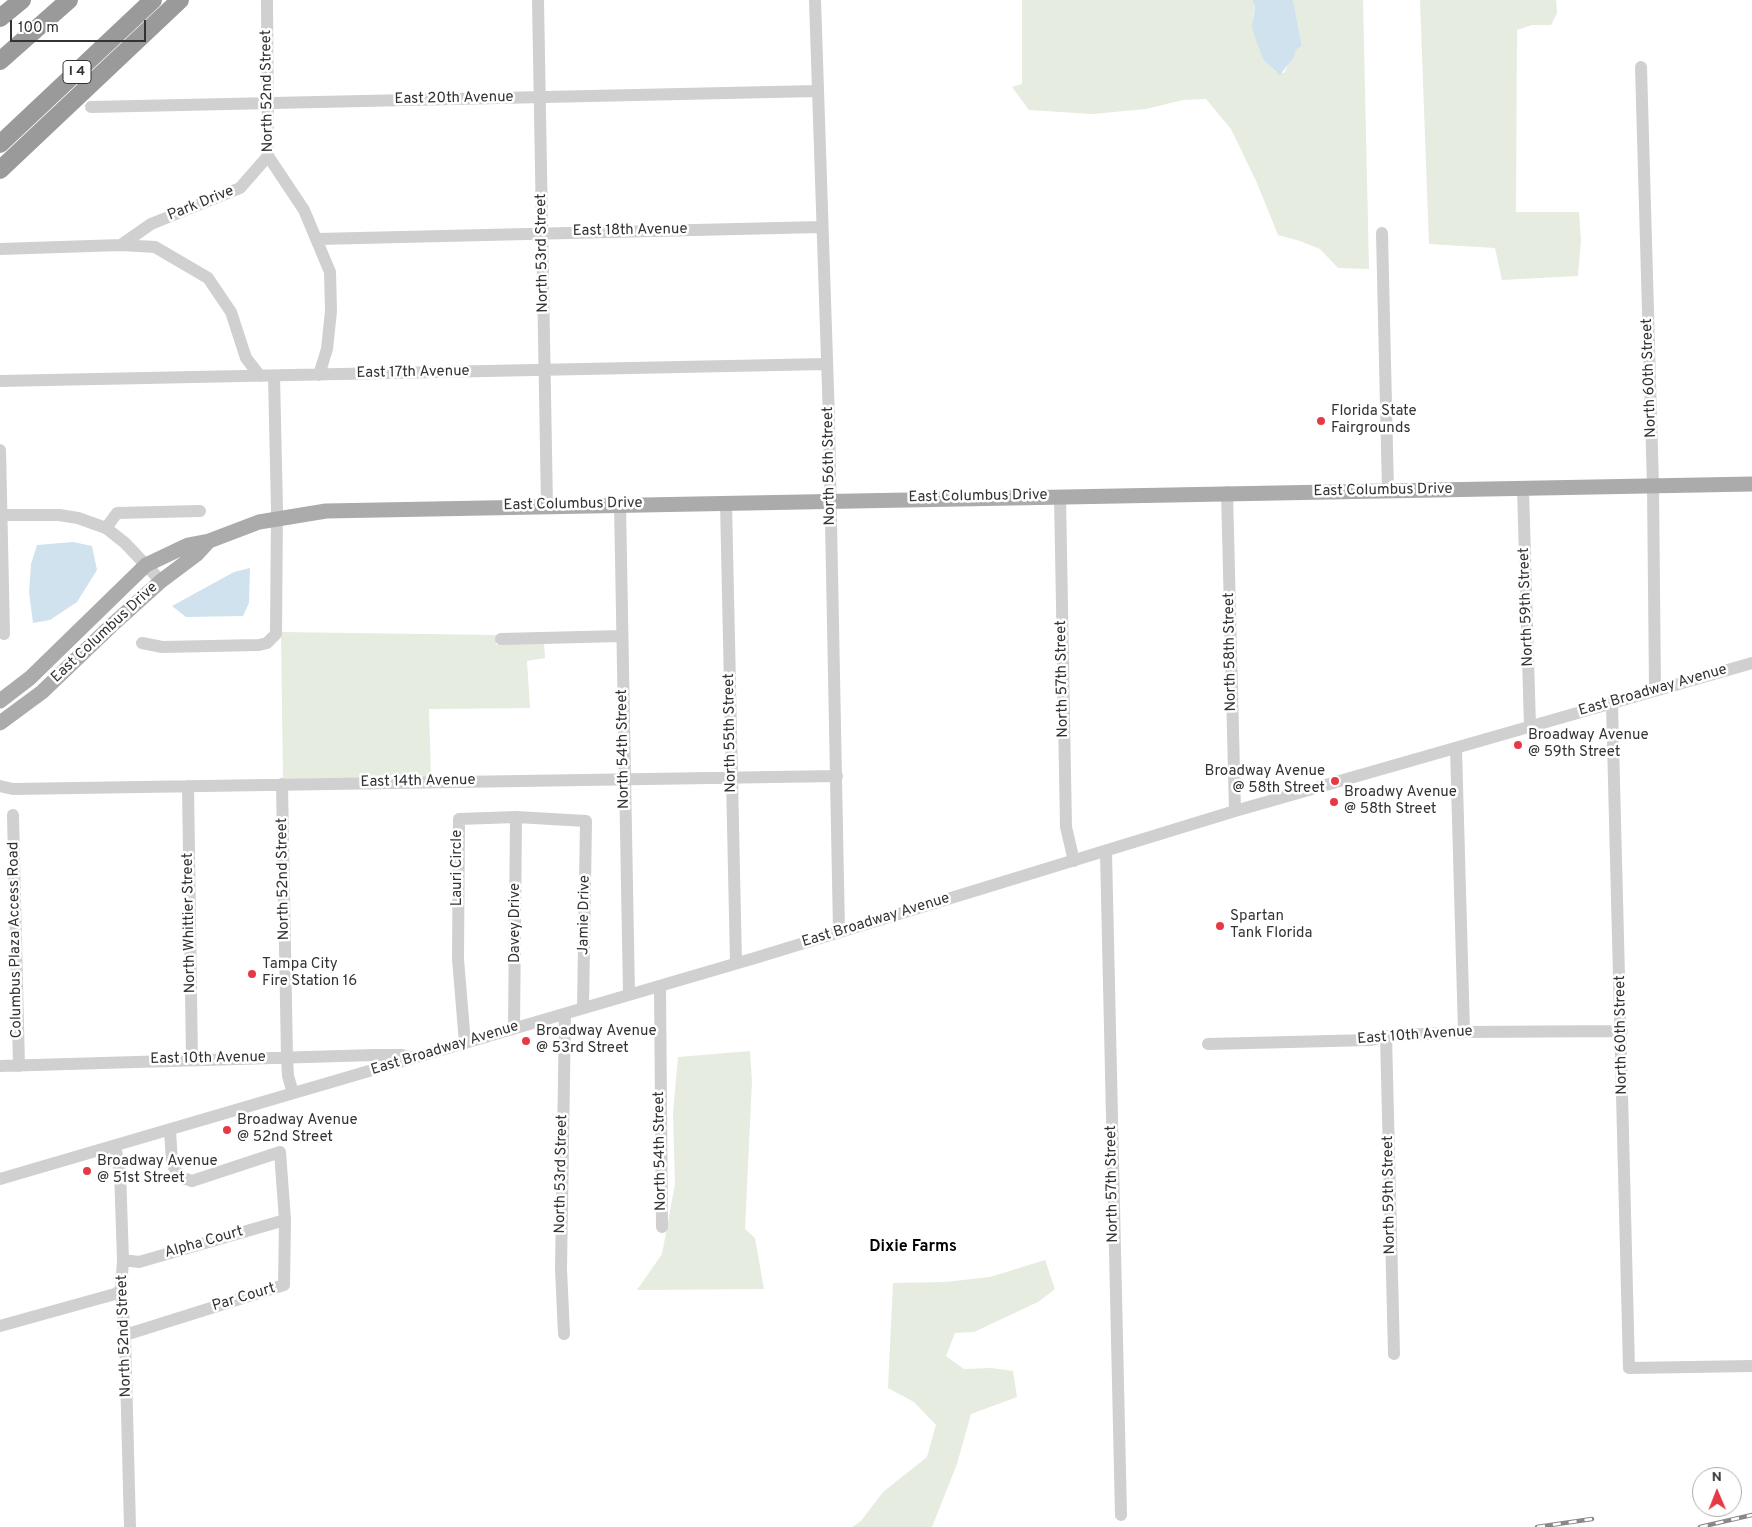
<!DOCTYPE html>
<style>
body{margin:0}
#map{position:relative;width:1752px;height:1527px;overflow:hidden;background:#fff;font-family:Overpass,sans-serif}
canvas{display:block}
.north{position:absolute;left:1692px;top:1467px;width:50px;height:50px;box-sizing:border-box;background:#fff;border:1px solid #adadad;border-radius:50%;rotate:359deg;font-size:14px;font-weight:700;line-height:20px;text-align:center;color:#333}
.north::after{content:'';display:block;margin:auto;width:18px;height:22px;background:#e63946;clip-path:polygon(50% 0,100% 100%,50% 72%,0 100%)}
.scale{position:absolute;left:10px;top:20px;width:136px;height:22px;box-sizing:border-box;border:2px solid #333;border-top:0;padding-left:6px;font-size:15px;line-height:18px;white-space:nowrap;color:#333;-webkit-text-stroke:4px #fff;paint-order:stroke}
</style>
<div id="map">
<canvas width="1752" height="1527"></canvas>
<div class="north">N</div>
<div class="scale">100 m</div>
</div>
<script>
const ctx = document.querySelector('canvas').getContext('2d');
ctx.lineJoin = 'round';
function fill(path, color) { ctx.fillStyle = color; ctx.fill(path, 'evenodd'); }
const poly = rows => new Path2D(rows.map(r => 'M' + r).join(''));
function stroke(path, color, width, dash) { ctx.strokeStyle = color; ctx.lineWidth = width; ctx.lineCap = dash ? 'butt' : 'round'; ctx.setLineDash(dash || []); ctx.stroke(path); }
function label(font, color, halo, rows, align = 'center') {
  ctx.font = font + ' Overpass,sans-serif'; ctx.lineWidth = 5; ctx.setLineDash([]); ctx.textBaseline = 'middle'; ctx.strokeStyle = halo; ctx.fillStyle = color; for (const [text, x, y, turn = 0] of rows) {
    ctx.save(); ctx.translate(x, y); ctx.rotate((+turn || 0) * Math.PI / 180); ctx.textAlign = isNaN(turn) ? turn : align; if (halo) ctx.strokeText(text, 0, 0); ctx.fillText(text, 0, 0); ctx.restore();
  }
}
fill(poly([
 [1022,0,1252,0,1255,7,1253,16,1264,61,1276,72,1284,73,1296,50,1302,46,1293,0,1363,0,1369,269,1338,268,1320,249,1300,241,1278,235,1257,183,1231,129,1206,99,1183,100,1146,109,1093,114,1029,110,1012,87,1022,84],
 [1420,0,1556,0,1557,13,1551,25,1532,25,1517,30,1516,212,1579,212,1581,240,1578,276,1502,280,1495,248,1429,244],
 [281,632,496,635,496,644,544,643,545,658,527,661,530,708,429,709,431,777,283,779],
 [750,1051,752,1081,745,1229,755,1238,764,1289,637,1290,662,1254,675,1184,673,1112,678,1057],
 [1045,1260,1055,1289,1038,1302,974,1332,955,1333,946,1356,964,1369,991,1368,1013,1371,1017,1397,971,1414,957,1464,932,1527,852,1527,861,1521,883,1492,927,1457,936,1425,914,1402,888,1388,893,1283,946,1282,990,1277]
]), '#e6ecdf');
fill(poly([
 [1252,0,1293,0,1302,46,1296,50,1294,57,1280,75,1264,61,1256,40,1252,27,1255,7],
 [73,542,92,546,97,570,77,602,50,620,33,623,29,592,31,564,37,545],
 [250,568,249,603,243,616,186,617,172,606,234,572]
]), '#cfe2ee');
stroke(poly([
 [267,0,268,156,304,210,330,272,331,311,327,349,319,375],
 [538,0,547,505],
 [815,0,829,419,839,931],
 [1641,67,1653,486,1655,690],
 [91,107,817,91],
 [1382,233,1388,491],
 [318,239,821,227],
 [121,245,151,224,240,188,268,156],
 [0,249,121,245,155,247,208,278,231,312,246,358,260,376],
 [0,381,826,364],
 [0,450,4,634],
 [1523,489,1530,726],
 [1227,492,1235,811],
 [1060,496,1066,827,1074,861],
 [726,502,736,963],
 [620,504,629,994],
 [0,515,59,515,78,518,106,528,125,543,161,581],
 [106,528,117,513,200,511],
 [501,639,622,636],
 [142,643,162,647,259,645,267,643,276,634,277,510,274,376],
 [1612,703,1629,1368,1752,1366],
 [1456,749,1464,1032],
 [282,784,287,1057,288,1076,293,1093],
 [0,786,13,789,837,776],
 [188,786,192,1060],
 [13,815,19,1066],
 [1106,852,1121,1515],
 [660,986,662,1227],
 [514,1028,516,817],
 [1386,1036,1394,1354],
 [465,1043,458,959,459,819,516,817,586,821,583,1008],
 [1208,1044,1371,1040,1386,1036,1464,1032,1622,1031],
 [0,1066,375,1055,402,1055,411,1057],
 [115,1146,120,1171,123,1260,121,1290,125,1335,130,1527],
 [0,1179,755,958,1235,811,1752,663],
 [123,1260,139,1262,285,1220],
 [0,1326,115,1294,121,1290],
 [564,1334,561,1269,565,1014],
 [125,1335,284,1285,285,1220,280,1152,192,1181,183,1178,176,1171,172,1163,170,1130]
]), '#d0d0d0', 12);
stroke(poly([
 [0,701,30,678,146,565,188,545,209,541,259,522,326,511,1752,484],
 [0,723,42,692,111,626,161,581,197,554,209,541]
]), '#ababab', 15);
stroke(poly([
 [0,18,22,0],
 [0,61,69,0],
 [0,144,153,0],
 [0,170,180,0]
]), '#9a9a9a', 18);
const rail = poly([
 [1537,1527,1592,1519],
 [1700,1527,1752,1515]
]);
stroke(rail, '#888', 4.5);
stroke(rail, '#fff', 2.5, [8]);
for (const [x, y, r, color] of [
 [1321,421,5,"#e63946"],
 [1518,745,5,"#e63946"],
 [1335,781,5,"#e63946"],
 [1334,802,5,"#e63946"],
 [1220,926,5,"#e63946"],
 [252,974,5,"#e63946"],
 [526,1041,5,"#e63946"],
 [227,1130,5,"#e63946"],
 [87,1171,5,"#e63946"]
]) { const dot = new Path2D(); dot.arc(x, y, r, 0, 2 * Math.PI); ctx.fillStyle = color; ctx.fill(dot); stroke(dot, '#fff', 2); }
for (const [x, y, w] of [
 [77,72,28]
]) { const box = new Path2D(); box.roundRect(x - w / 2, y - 11.5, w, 23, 4); ctx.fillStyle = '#fff'; ctx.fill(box); stroke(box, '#333', 1); }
label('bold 14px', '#333', null, [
 ["I 4",77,72]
]);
label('15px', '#333', '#fff', [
 ["North 52nd Street",268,91,-91],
 ["East 20th Avenue",454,99,-1],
 ["Park Drive",201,204,-22],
 ["East 18th Avenue",630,231,-1],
 ["North 53rd Street",543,253,-91],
 ["East 17th Avenue",413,373,-1],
 ["North 60th Street",1650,378,-92],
 ["North 56th Street",830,466,-91],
 ["East Columbus Drive",1383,491,-1],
 ["East Columbus Drive",978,497,-1],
 ["East Columbus Drive",573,505,-1],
 ["North 59th Street",1527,607,-92],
 ["East Columbus Drive",105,633,-43],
 ["North 58th Street",1231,652,-91],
 ["North 57th Street",1063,679,-91],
 ["East Broadway Avenue",1653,691,-16],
 ["North 55th Street",731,733,-91],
 ["North 54th Street",624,749,-91],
 ["East 14th Avenue",418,782,-1],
 ["Lauri Circle",458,868,-90],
 ["North 52nd Street",284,879,-91],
 ["Jamie Drive",585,915,-89],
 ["East Broadway Avenue",876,921,-17],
 ["North Whittier Street",190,923,-91],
 ["Davey Drive",516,923,-90],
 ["Columbus Plaza Access Road",16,940,-91],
 ["North 60th Street",1622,1035,-91],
 ["East 10th Avenue",1415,1036,-4],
 ["East Broadway Avenue",445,1049,-17],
 ["East 10th Avenue",208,1059,-1],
 ["North 54th Street",661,1151,-91],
 ["North 53rd Street",562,1174,-89],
 ["North 57th Street",1113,1184,-91],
 ["North 59th Street",1390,1195,-91],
 ["Alpha Court",204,1243,-16],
 ["Par Court",244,1298,-17],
 ["North 52nd Street",125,1336,-92]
]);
label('15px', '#333', '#fff', [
 ["Florida State",1331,412],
 ["Fairgrounds",1331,429],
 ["Broadway Avenue",1528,736],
 ["@ 59th Street",1528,753],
 ["Broadway Avenue",1325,772,"right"],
 ["@ 58th Street",1325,789,"right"],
 ["Broadwy Avenue",1344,793],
 ["@ 58th Street",1344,810],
 ["Spartan",1230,917],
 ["Tank Florida",1230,934],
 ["Tampa City",262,965],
 ["Fire Station 16",262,982],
 ["Broadway Avenue",536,1032],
 ["@ 53rd Street",536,1049],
 ["Broadway Avenue",237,1121],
 ["@ 52nd Street",237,1138],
 ["Broadway Avenue",97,1162],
 ["@ 51st Street",97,1179]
], 'left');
label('bold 16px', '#000', '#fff', [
 ["Dixie Farms",913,1248]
]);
</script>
